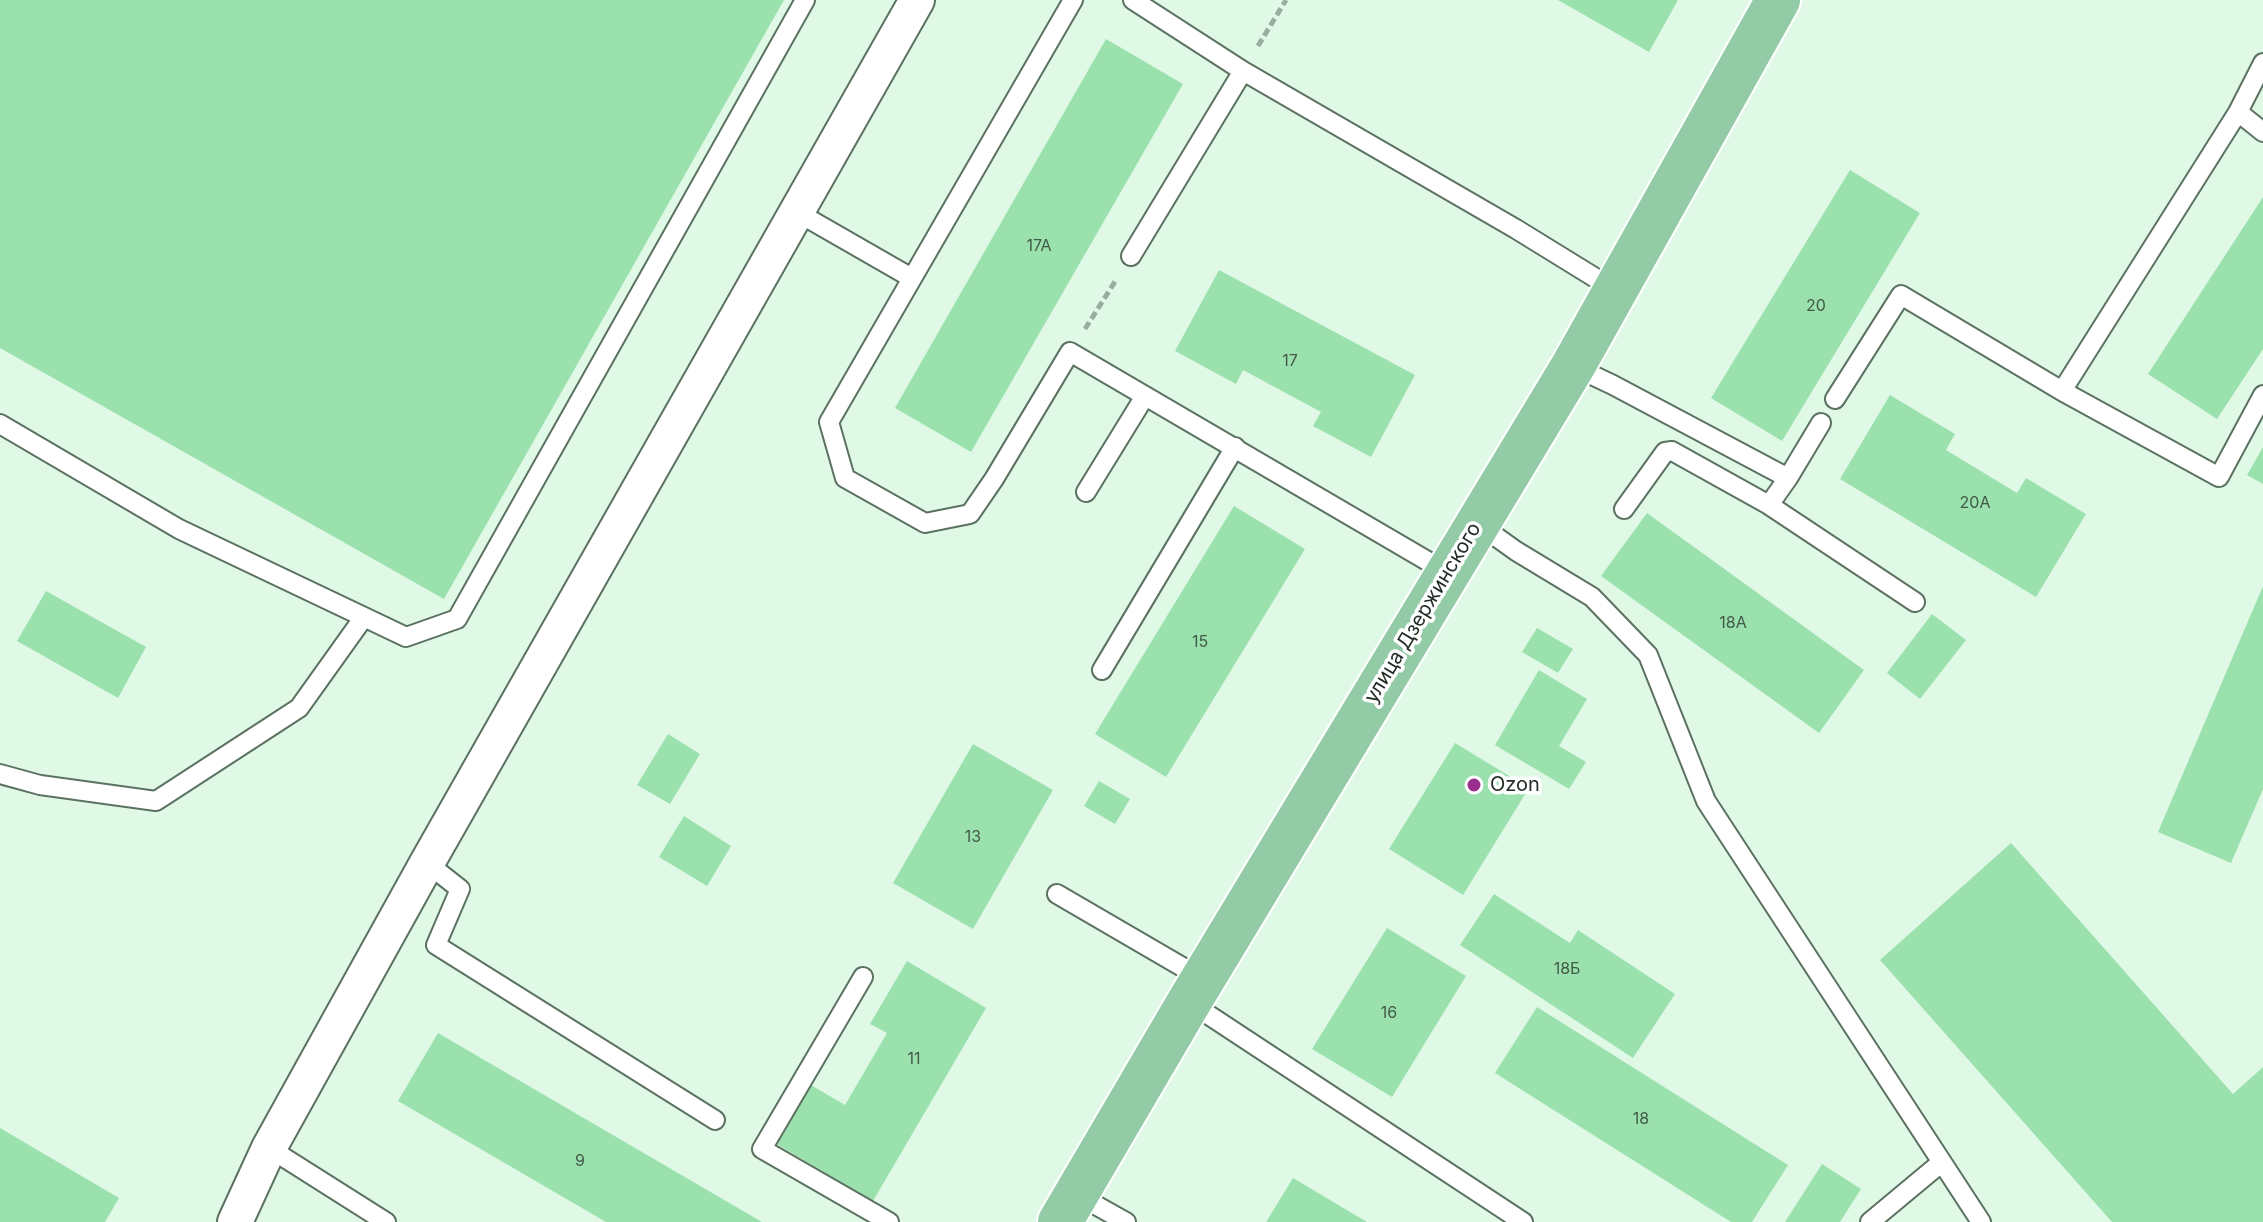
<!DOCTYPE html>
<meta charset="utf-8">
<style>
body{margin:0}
canvas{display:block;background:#e0f9e6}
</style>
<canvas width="2263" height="1222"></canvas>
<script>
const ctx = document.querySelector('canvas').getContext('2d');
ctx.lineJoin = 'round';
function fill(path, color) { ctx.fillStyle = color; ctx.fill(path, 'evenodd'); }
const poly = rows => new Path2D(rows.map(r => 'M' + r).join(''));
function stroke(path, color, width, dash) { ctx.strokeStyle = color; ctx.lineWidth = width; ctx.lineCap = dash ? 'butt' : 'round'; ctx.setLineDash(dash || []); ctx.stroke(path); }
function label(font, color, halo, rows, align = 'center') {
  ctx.font = font + ' Inter,sans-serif'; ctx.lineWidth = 7; ctx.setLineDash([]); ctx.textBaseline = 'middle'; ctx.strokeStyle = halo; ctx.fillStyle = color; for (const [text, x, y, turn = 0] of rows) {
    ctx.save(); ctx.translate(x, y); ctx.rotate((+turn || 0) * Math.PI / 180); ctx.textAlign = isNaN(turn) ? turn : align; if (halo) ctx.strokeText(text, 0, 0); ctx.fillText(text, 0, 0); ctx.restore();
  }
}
fill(poly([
 [0,0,784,0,444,599,0,348],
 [1558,0,1678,0,1649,52],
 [1106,39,1183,84,971,452,895,408],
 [1850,170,1920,213,1782,441,1711,398],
 [2263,197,2263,349,2217,419,2148,374],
 [1219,270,1415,375,1371,457,1313,426,1321,412,1243,370,1236,384,1175,351],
 [1890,395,1955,434,1946,450,2017,493,2026,478,2086,514,2036,597,1840,479],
 [2263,447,2263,484,2247,475],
 [1234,506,1305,549,1166,777,1095,734],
 [1647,513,1864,670,1819,733,1601,576],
 [2263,586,2263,789,2231,863,2158,832],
 [46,591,146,647,118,698,17,641],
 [1932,614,1966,640,1920,699,1887,673],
 [1537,628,1573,649,1558,673,1522,652],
 [1539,670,1587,699,1559,746,1586,762,1569,789,1495,745],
 [668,734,700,754,670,804,637,785],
 [1455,743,1529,788,1463,895,1389,849],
 [973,744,1053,790,973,929,893,883],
 [1099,781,1130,799,1115,824,1084,806],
 [684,816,731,846,707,886,659,857],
 [2011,843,2233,1094,2263,1067,2263,1222,2112,1222,1880,960],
 [1494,894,1570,943,1578,930,1675,994,1633,1058,1460,945],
 [1387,928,1466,976,1392,1097,1312,1049],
 [907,961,986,1008,873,1201,775,1143,809,1084,845,1105,887,1033,870,1024],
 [1537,1007,1788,1165,1752,1222,1731,1222,1495,1073],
 [438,1033,762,1222,606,1222,398,1101],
 [0,1128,119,1198,105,1222,0,1222],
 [1822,1164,1861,1189,1840,1222,1785,1222],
 [1293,1178,1367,1222,1266,1222]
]), '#9be1ae');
const lane = poly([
 [1073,0,829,422,845,478,925,523,970,514,994,479,1070,352,1448,573],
 [1133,0,1243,71,1516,229,1615,290],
 [2238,112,2263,132],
 [795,211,910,277],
 [1131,256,1243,71],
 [1573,366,1613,385,1788,478,1821,423],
 [2062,391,2219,477,2263,395],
 [1835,399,1901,295,2062,391,2238,112,2263,63],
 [0,424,179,529,406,637,457,619,805,0],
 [1788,478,1769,505,1915,602],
 [1086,492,1145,396],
 [1624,509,1665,452,1672,451,1769,505],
 [1477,523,1516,551,1592,597,1648,655,1706,801,1981,1222],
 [1102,670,1235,447],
 [0,774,40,785,156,801,299,708,364,617],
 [427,863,460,889,436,945,715,1120],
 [1057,894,1203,979],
 [863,977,762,1149,889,1222],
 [1189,1002,1523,1222],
 [269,1148,386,1222],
 [1076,1194,1126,1222],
 [1870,1222,1942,1162]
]);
const street = poly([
 [235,1222,269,1148,427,863,917,0]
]);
const primary = poly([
 [1060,1222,1189,1002,1573,366,1778,0]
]);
stroke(lane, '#5c7261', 22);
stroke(street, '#5c7261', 38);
stroke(primary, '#fff', 48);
stroke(poly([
 [1258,46,1286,0],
 [1085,329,1116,280]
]), '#99ad9e', 5, [8, 4]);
stroke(lane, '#fff', 18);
stroke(street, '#fff', 34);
stroke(primary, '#92cba6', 44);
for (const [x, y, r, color] of [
 [1474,785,8,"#9a2e8f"]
]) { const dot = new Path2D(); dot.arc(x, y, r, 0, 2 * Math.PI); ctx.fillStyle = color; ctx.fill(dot); stroke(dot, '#fff', 3); }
label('16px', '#415a48', null, [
 ["17А",1039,246],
 ["20",1816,306],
 ["17",1290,361],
 ["20А",1975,503],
 ["18А",1733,623],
 ["15",1200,642],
 ["13",973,837],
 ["18Б",1567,969],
 ["16",1389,1013],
 ["11",914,1059],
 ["18",1641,1119],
 ["9",580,1161]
]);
label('20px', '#232d26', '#fff', [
 ["улица Дзержинского",1423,613,-59]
]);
label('20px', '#232d26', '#fff', [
 ["Ozon",1490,785]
], 'left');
</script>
